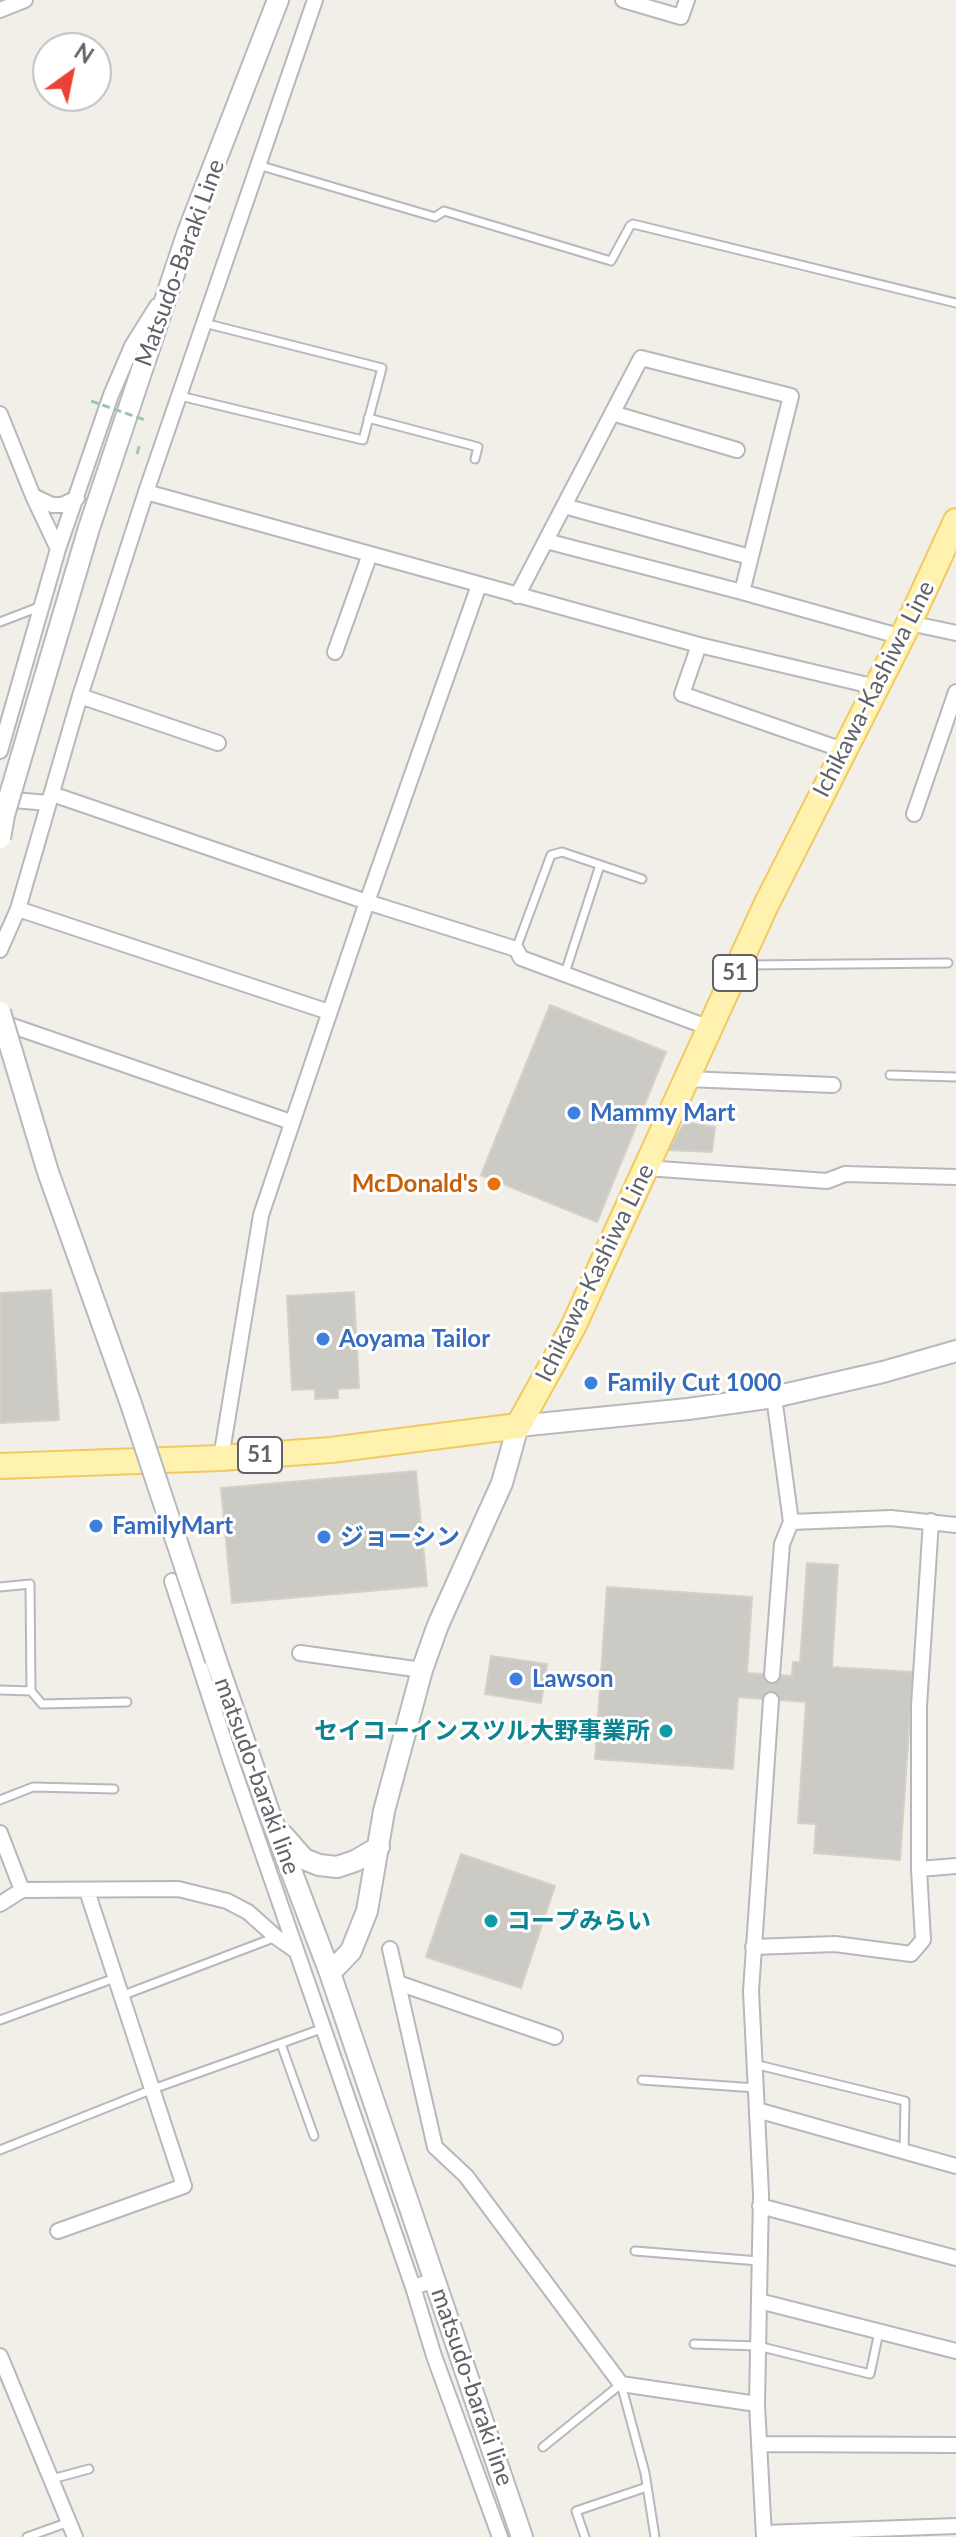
<!DOCTYPE html>
<meta charset="utf-8">
<style>
body{margin:0}
#map{position:relative;width:956px;height:2537px;overflow:hidden;background:#f1efe8;font-family:Lato,sans-serif}
canvas{display:block}
.north{position:absolute;left:32px;top:32px;width:80px;height:80px;box-sizing:border-box;background:#fff;border:2px solid #bfc1c3;border-radius:50%;rotate:33deg;font-size:22px;font-weight:700;line-height:32px;text-align:center;color:#5f6368}
.north::after{content:'';display:block;margin:auto;width:28px;height:36px;background:#ea4335;clip-path:polygon(50% 0,100% 100%,50% 72%,0 100%)}
</style>
<div id="map">
<canvas width="956" height="2537"></canvas>
<div class="north">N</div>
</div>
<script>
const ctx = document.querySelector('canvas').getContext('2d');
ctx.lineJoin = 'round';
function fill(path, color) { ctx.fillStyle = color; ctx.fill(path, 'evenodd'); }
const poly = rows => new Path2D(rows.map(r => 'M' + r).join(''));
function stroke(path, color, width, dash) { ctx.strokeStyle = color; ctx.lineWidth = width; ctx.lineCap = dash ? 'butt' : 'round'; ctx.setLineDash(dash || []); ctx.stroke(path); }
function label(font, color, halo, rows, align = 'center') {
  ctx.font = font + ' Lato,"Noto Sans JP",sans-serif'; ctx.lineWidth = 6; ctx.setLineDash([]); ctx.textBaseline = 'middle'; ctx.strokeStyle = halo; ctx.fillStyle = color; for (const [text, x, y, turn = 0] of rows) {
    ctx.save(); ctx.translate(x, y); ctx.rotate((+turn || 0) * Math.PI / 180); ctx.textAlign = isNaN(turn) ? turn : align; if (halo) ctx.strokeText(text, 0, 0); ctx.fillText(text, 0, 0); ctx.restore();
  }
}
const building = poly([
 [550,1005,666,1052,597,1222,481,1175,550,1005],
 [685,1122,715,1127,712,1152,668,1150,685,1122],
 [51,1290,59,1420,0,1423,0,1293,51,1290],
 [354,1292,359,1388,338,1389,338,1398,315,1399,315,1389,292,1390,287,1296,354,1292],
 [416,1471,427,1586,232,1603,221,1488,416,1471],
 [807,1563,838,1565,832,1667,913,1672,900,1860,814,1853,816,1824,798,1823,806,1702,738,1697,733,1769,595,1759,607,1587,752,1597,747,1673,792,1676,793,1662,800,1662,807,1563],
 [491,1656,547,1664,541,1703,485,1694,491,1656],
 [461,1854,555,1886,521,1988,426,1957,461,1854]
]);
fill(building, '#cccac5');
stroke(building, '#d6d1c6', 2);
stroke(poly([
 [771,1700,772,1675]
]), '#ccccc8', 14, [14, 7]);
const lane = poly([
 [258,165,435,217,444,211,611,261,630,226,633,224,956,303],
 [180,396,363,440,382,368,204,323],
 [368,418,478,447,475,459],
 [0,622,39,607],
 [516,949,551,855,562,852,642,879],
 [745,965,948,963],
 [565,973,600,865],
 [890,1075,956,1077],
 [0,1587,30,1584,31,1691,0,1690],
 [31,1691,42,1704,127,1702],
 [0,1800,33,1787,114,1789],
 [121,1996,276,1937],
 [0,2020,115,1978],
 [281,2044,314,2136],
 [754,2064,905,2101,904,2151],
 [642,2080,756,2088],
 [0,2150,153,2089,324,2028],
 [635,2251,759,2261],
 [694,2344,758,2346,870,2374,879,2332],
 [543,2447,621,2384,645,2473,655,2537],
 [52,2479,89,2469],
 [27,2537,69,2522],
 [585,2537,576,2511,647,2487]
]);
const street = poly([
 [623,0,681,17,687,0],
 [0,10,25,0],
 [612,413,737,450],
 [0,414,33,496,58,549],
 [146,492,699,645,876,687],
 [33,496,52,505,62,505,77,498],
 [564,506,750,557],
 [546,541,742,592],
 [517,596,641,358,791,396,742,592,902,637],
 [909,623,956,633],
 [699,645,682,694,843,750],
 [335,652,370,554],
 [80,696,218,743],
 [0,751,58,549,111,395,132,346,157,306],
 [52,794,367,902,516,949,521,958,710,1028],
 [1,799,49,803],
 [914,814,956,692],
 [18,909,329,1012],
 [0,950,18,909,80,696,146,492,315,0],
 [1,1022,291,1122],
 [687,1079,833,1085],
 [646,1168,827,1181,845,1174,956,1177],
 [221,1458,261,1215,367,902,479,585],
 [931,1521,919,1706,919,1869,956,1866],
 [791,1522,891,1518,956,1525],
 [172,1581,231,1762,413,2287,436,2280],
 [300,1653,422,1670],
 [772,1675,782,1544,791,1522,774,1397],
 [0,1833,22,1890],
 [0,1904,22,1890,178,1889,227,1901,248,1912,276,1937,296,1951],
 [753,1947,835,1944,911,1954,923,1940,919,1869],
 [390,1949,435,2147,466,2176,621,2384,757,2404],
 [398,1983,555,2037],
 [757,2110,956,2166],
 [760,2206,956,2258],
 [58,2231,184,2186,87,1891],
 [413,2287,434,2356,500,2537],
 [759,2301,956,2351],
 [0,2356,75,2537],
 [759,2444,956,2445],
 [764,2533,956,2526],
 [764,2537,757,2404,761,2194,751,1991,771,1700]
]);
const secondary = poly([
 [89,528,188,232,278,0],
 [216,1660,270,1815,330,1973,522,2537],
 [283,1835,304,1859,319,1865,337,1867,355,1861,379,1847],
 [330,1973,351,1951,367,1911,384,1811,422,1670,438,1625,502,1483,518,1426,688,1409,774,1397,883,1372,956,1351]
]);
const primary = poly([
 [0,1466,221,1458,331,1450,518,1426,573,1327,766,905,909,623,956,521]
]);
stroke(lane, '#b5b8bc', 11);
stroke(street, '#b5b8bc', 18);
stroke(secondary, '#b6babf', 24);
stroke(primary, '#f2c960', 28);
stroke(poly([
 [137,454,140,443]
]), '#9cc7a9', 3, [8, 4]);
stroke(lane, '#fff', 7);
stroke(street, '#fff', 14);
stroke(secondary, '#fff', 20);
stroke(primary, '#fff2af', 24);
const secondaryBridge = poly([
 [0,838,4,815,89,528],
 [0,1012,48,1172,131,1404,216,1660]
]);
stroke(secondaryBridge, '#b6babf', 24, []);
stroke(poly([
 [91,401,145,420]
]), '#9cc7a9', 3, [8, 4]);
stroke(secondaryBridge, '#fff', 20);
for (const [x, y, r, color] of [
 [574,1113,8,"#3f7fe0"],
 [494,1184,8,"#e8710a"],
 [323,1339,8,"#3f7fe0"],
 [591,1383,8,"#3f7fe0"],
 [96,1526,8,"#3f7fe0"],
 [324,1537,8,"#3f7fe0"],
 [516,1679,8,"#3f7fe0"],
 [666,1731,8,"#0f9aa8"],
 [491,1921,8,"#0f9aa8"]
]) { const dot = new Path2D(); dot.arc(x, y, r, 0, 2 * Math.PI); ctx.fillStyle = color; ctx.fill(dot); stroke(dot, '#fff', 3); }
for (const [x, y, w] of [
 [735,973,44],
 [260,1455,44]
]) { const box = new Path2D(); box.roundRect(x - w / 2, y - 18, w, 36, 6); ctx.fillStyle = '#fff'; ctx.fill(box); stroke(box, '#5f6368', 2); }
label('bold 22px', '#5f6368', null, [
 ["51",735,973],
 ["51",260,1455]
]);
label('24px', '#5f6368', '#fff', [
 ["Matsudo-Baraki Line",180,263,-70],
 ["Ichikawa-Kashiwa Line",874,689,-63],
 ["Ichikawa-Kashiwa Line",595,1273,-64],
 ["matsudo-baraki line",257,1776,70],
 ["matsudo-baraki line",472,2387,71]
]);
label('bold 24px', '#366cbe', '#fff', [
 ["Mammy Mart",590,1113],
 ["Aoyama Tailor",339,1339],
 ["Family Cut 1000",607,1383],
 ["FamilyMart",112,1526],
 ["ジョーシン",340,1537],
 ["Lawson",532,1679]
], 'left');
label('bold 24px', '#c56008', '#fff', [
 ["McDonald's",478,1184]
], 'right');
label('bold 24px', '#0d838f', '#fff', [
 ["セイコーインスツル大野事業所",650,1731],
 ["コープみらい",507,1921,"left"]
], 'right');
</script>
